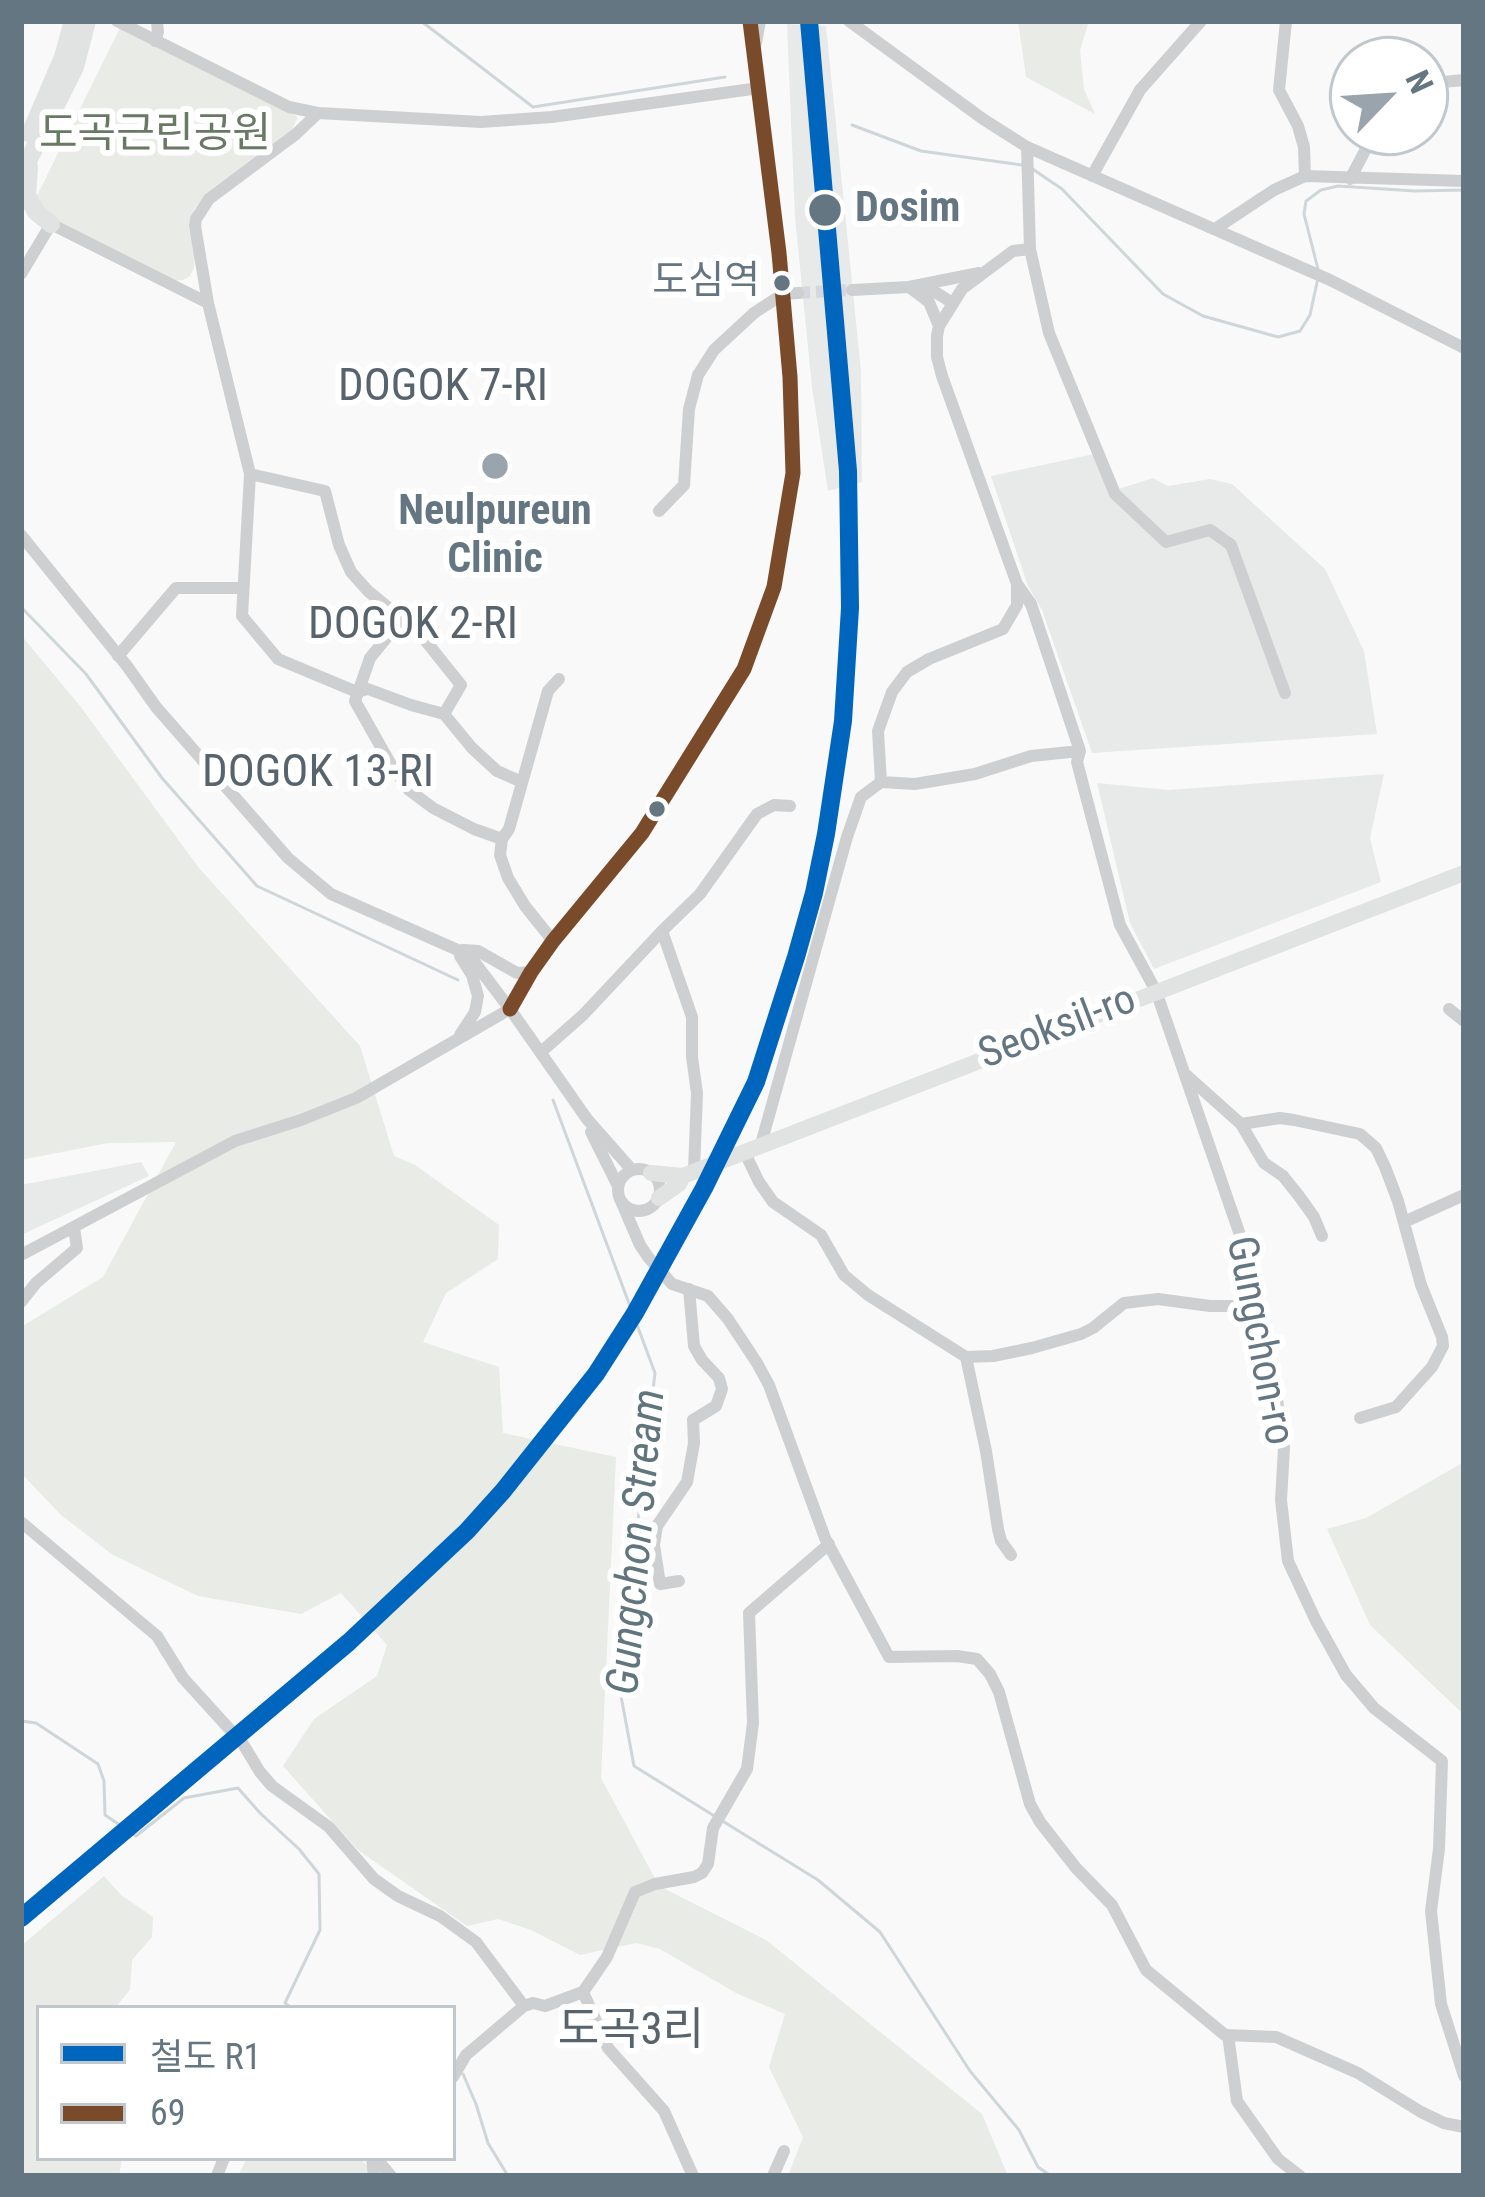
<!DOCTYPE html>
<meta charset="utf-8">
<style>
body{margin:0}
#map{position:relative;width:1485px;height:2197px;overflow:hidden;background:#f9f9f9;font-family:"Roboto Condensed","Noto Sans KR",sans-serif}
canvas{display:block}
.frame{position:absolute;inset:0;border:24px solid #657683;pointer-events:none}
.legend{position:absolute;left:36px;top:2005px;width:420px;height:156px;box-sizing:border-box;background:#fff;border:3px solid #c1c8cd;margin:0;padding:15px 21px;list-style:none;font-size:36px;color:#657683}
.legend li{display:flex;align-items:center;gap:24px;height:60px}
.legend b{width:60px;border:3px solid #c1c8cd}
.north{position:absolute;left:1329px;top:36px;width:120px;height:120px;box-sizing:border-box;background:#fff;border:3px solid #c1c8cd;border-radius:50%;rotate:65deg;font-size:33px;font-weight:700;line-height:48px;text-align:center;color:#657683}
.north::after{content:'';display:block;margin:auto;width:42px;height:54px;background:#99a4ac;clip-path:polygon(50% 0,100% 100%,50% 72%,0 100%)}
</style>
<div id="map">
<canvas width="1485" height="2197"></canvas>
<div class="frame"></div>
<ul class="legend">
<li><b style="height:15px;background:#0065bd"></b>철도 R1</li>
<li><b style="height:15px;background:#7a4b2a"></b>69</li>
</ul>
<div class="north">N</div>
</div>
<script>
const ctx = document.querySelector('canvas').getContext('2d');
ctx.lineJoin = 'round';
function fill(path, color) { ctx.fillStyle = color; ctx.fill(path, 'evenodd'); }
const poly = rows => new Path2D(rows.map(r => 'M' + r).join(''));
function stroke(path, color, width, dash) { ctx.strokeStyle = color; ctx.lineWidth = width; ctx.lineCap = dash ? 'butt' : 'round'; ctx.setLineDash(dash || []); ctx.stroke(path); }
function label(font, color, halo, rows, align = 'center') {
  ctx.font = font + ' "Roboto Condensed","Noto Sans KR",sans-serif'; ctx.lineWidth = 12; ctx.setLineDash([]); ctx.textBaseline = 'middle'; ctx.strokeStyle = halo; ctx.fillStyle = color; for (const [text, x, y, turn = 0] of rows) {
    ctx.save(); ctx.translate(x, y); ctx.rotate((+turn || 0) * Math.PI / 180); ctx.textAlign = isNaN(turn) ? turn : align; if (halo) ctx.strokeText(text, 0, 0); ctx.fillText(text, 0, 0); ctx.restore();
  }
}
fill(poly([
 [787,24,826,26,861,371,862,482,828,491,812,387,795,217],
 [1094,454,1109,492,1153,478,1168,486,1210,479,1232,484,1325,569,1364,651,1377,734,1092,753,1042,610,1028,586,991,476],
 [1384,774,1370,838,1381,882,1154,969,1130,923,1097,783,1169,790],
 [141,1162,149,1176,21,1235,21,1185]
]), '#e8e9e9');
fill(poly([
 [1018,21,1089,21,1080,50,1084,89,1095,114,1026,77],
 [120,28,298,117,289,136,205,197,194,209,189,228,195,257,194,268,190,276,183,280,171,281,43,216,33,204],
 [21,635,80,706,199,868,360,1046,394,1156,415,1165,499,1225,498,1259,446,1293,423,1342,499,1367,503,1433,616,1457,601,1778,659,1886,766,1940,982,2114,1008,2176,788,2176,803,2137,769,2067,785,2014,736,1993,660,1949,636,1943,580,1955,531,1930,498,1919,467,1926,358,1850,283,1766,314,1719,377,1676,387,1645,341,1593,301,1614,198,1596,113,1555,61,1515,21,1473,21,1327,103,1277,176,1142,108,1143,21,1160],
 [1464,1462,1464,1715,1370,1625,1327,1529,1366,1518],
 [104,1876,121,1895,153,1917,152,1937,132,1960,130,1990,115,2008,39,2008,39,2158,122,2158,119,2176,21,2176,21,1946],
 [247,2158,360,2158,376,2176,238,2176]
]), '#e8ebe6');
stroke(poly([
 [421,21,533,107,725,77],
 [852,125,921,151,1022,165],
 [1031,168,1062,189,1163,294,1203,316,1278,337,1300,331,1310,315,1318,278],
 [1318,269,1304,214,1306,201,1321,190,1338,186,1415,191,1464,190],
 [21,607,86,674,162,778,257,886,458,980],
 [553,1100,655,1373,619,1685,634,1766,716,1817],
 [21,1721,36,1723,98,1764,104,1781,105,1815,136,1836,184,1798,238,1788,260,1813,299,1849,319,1874,320,1930,285,2003,291,2008],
 [724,1822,818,1880,880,1932,970,2071,1019,2130,1038,2167,1051,2176],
 [463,2074,476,2104,488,2143,508,2176]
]), '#ced6d9', 3);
stroke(poly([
 [798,293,852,290]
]), '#d4d8dc', 12, [12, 6]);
stroke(poly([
 [117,21,289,107,318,113],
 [849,21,983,119,1027,147,1330,280,1464,348],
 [1286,21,1279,90,1298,126,1304,147,1305,176],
 [155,41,158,32,157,21],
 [756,43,760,21],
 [1425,90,1443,82,1464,80],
 [1027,147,1030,249,1049,333,1115,494,1166,542,1210,530,1231,545,1285,693],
 [1092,176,1140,90,1201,21],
 [1350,179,1375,132],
 [1215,229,1274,190,1305,176,1464,181],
 [21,274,51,224,208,303],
 [909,287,979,273],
 [916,288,932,290,951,302],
 [852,290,909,287,929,302,939,326],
 [250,474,325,491,339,545,351,572,368,591,402,619],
 [659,511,684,485,689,409,698,375,714,350,754,313,783,294,798,293],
 [21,535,127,666,156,707,288,858,331,894,469,955,510,1009,587,1119,632,1170],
 [1017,584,1031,604,1080,751,1077,762,1120,925,1156,991,1251,1267,1259,1302,1262,1349,1275,1385,1284,1448,1281,1500,1288,1561,1316,1621,1346,1675,1374,1708,1442,1761,1439,1849,1431,1911,1441,2004,1464,2076],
 [118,656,176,588,243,588],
 [444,714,461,685,417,630,402,619,370,658,355,701,390,763,409,790,433,808,474,829,502,839,500,855,508,878,525,906,553,941],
 [522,782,497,771,472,748,444,714,411,705,368,689,357,692,278,659,242,616,250,474,208,303,195,226,196,219,209,199,296,134,318,113,481,122,552,117,759,88],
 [881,782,878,731,892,692,907,672,929,659,1003,629,1017,605,1017,584,942,376,937,357,937,336,939,326,962,289,1013,251,1030,249],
 [502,839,509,829,548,691,559,679],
 [463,950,478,951,517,973,531,972],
 [460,956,472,975,478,996,475,1012,460,1035],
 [510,1009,531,972,553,941,642,833,744,669,774,587,793,473,790,377,779,253,750,21],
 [1449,1009,1464,1021],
 [541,1052,583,1015,662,931],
 [1185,1074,1241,1124,1264,1163,1283,1176,1299,1196,1314,1217,1322,1236],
 [1241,1124,1280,1118,1294,1120,1360,1134,1376,1148,1385,1167,1398,1201,1421,1285,1442,1337,1443,1346,1432,1367,1396,1407,1360,1418],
 [591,1132,618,1186],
 [761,1144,847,837,861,797,881,782,915,784,975,774,1031,756,1080,751],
 [744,1151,759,1182,773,1202,821,1235,844,1275,868,1295,966,1357,993,1356,1032,1348,1081,1334,1093,1328,1124,1303,1158,1299,1210,1306,1239,1306,1259,1302],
 '618 1190a21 21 0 1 1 42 0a21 21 0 1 1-42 0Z',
 [694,1171,697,1093,692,1057,692,1017,662,931,700,894,757,814,774,805,790,806],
 [621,1201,640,1245,648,1257,672,1284,708,1296,728,1319,757,1363,769,1385,825,1538,889,1657,957,1656,977,1659,990,1674,999,1692,1030,1804,1040,1822,1076,1868,1112,1905,1146,1970,1225,2035,1276,2037,1358,2073,1421,2112,1444,2123,1464,2127],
 [1404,1222,1464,1195],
 [21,1255,235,1141,301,1120,356,1098,510,1009],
 [21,1302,36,1283,77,1248,74,1228],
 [966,1357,986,1451,998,1529,1001,1541,1011,1555],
 [21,1522,157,1636,183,1678,243,1744,260,1772,272,1786,329,1827,374,1879,398,1896,440,1916,476,1942,524,2006,533,2003,545,2006,583,1992,607,1957,635,1892,655,1884,694,1877,702,1873,708,1864,713,1828,747,1769,749,1754,753,1723,749,1613,829,1544],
 [679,1581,660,1584,654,1545,657,1526,687,1482,694,1443,693,1420,716,1406,722,1389,719,1378,702,1360,694,1346,689,1289],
 [583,1992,608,2048,664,2111,693,2176],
 [1228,2035,1237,2101,1278,2159,1300,2176],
 [453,2077,466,2055,524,2006],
 [372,2158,374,2176],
 [376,2158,391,2176],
 [217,2176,224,2158],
 [773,2176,784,2151]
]), '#cecfd0', 12);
stroke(poly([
 [651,1173,683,1176,1464,873],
 [659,1198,679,1184,683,1176]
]), '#e1e2e2', 16);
stroke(poly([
 [30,134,63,57,73,21],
 [29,167,27,195,36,212,51,224],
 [21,175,75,67,87,21]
]), '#e1e2e2', 18);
stroke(poly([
 [510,1009,531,972,553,941,642,833,744,669,774,587,793,473,790,377,779,253,750,21]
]), '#7a4b2a', 15);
stroke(poly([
 [21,1918,349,1642,467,1531,503,1491,596,1374,635,1313,704,1188,756,1082,796,957,814,893,826,834,843,721,850,608,848,471,809,21]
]), '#0065bd', 18);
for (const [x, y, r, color] of [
 [825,210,18,"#657683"],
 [782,283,10,"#657683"],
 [495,466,15,"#99a4ac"],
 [657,809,10,"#657683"]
]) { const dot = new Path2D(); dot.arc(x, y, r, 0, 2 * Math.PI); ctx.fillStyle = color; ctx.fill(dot); stroke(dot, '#fff', 4.5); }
label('39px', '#657683', '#fff', [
 ["도심역",760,283]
], 'right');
label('42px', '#687a64', '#fff', [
 ["도곡근린공원",155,136]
]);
label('bold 42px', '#657683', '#fff', [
 ["Dosim",855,210]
], 'left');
label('bold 42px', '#657683', '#fff', [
 ["Neulpureun",495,513],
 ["Clinic",495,561]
]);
label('42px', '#657683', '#fff', [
 ["Seoksil-ro",1058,1029,-21],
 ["Gungchon-ro",1258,1341,79]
]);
label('45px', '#57646e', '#fff', [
 ["DOGOK 7-RI",443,389],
 ["DOGOK 2-RI",413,627],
 ["DOGOK 13-RI",318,775],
 ["도곡3리",631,2033]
]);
label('italic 45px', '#60757c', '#fff', [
 ["Gungchon Stream",639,1542,-85]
]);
</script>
